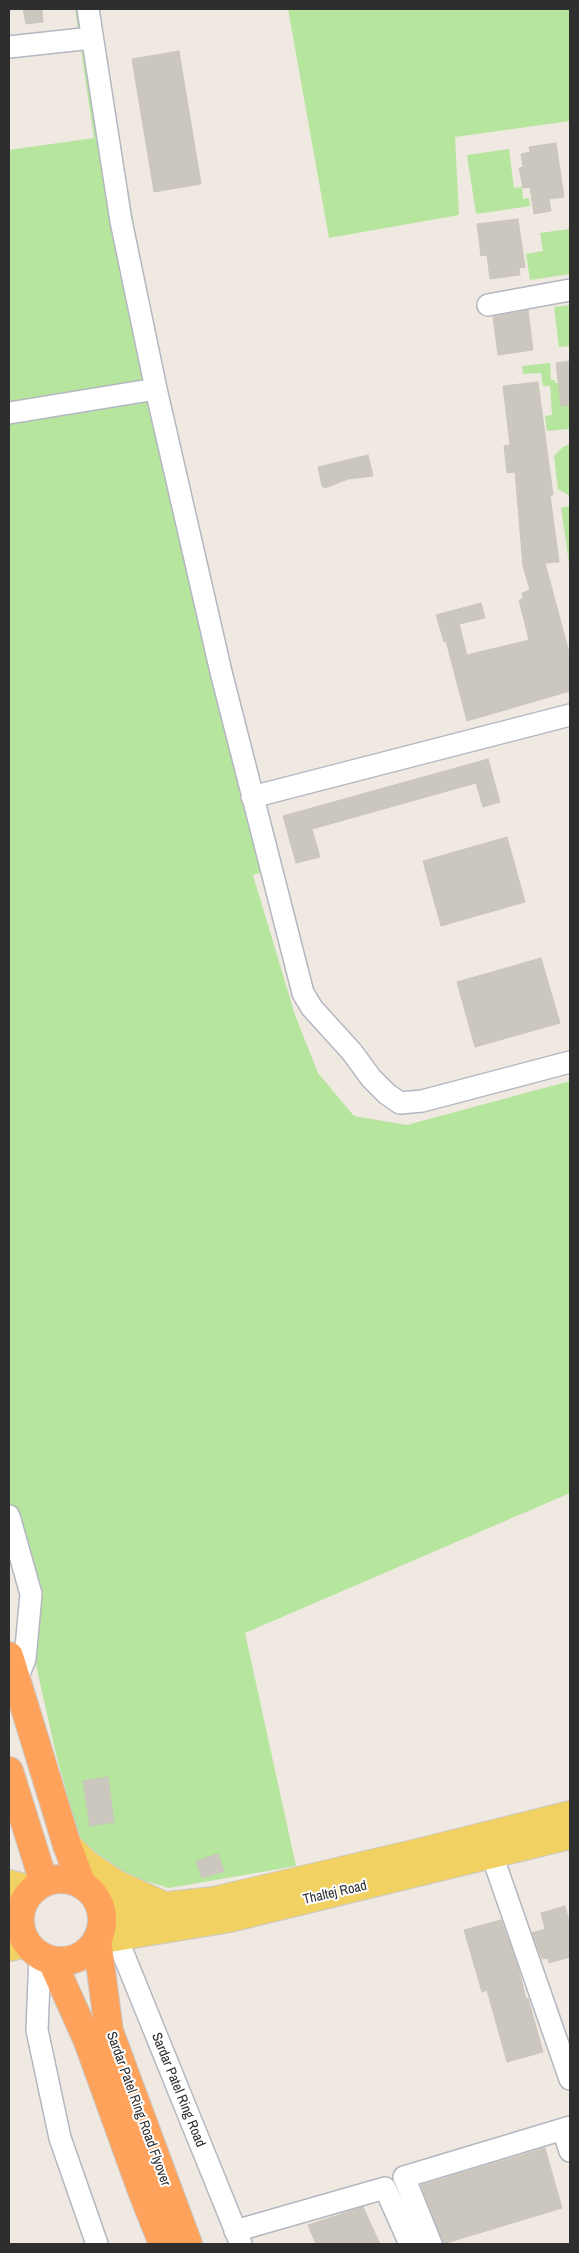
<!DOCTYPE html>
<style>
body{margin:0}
#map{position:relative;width:579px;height:2253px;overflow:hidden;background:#efe9e1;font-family:"Archivo Narrow",sans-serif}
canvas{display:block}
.frame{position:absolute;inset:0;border:10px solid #2e2e2e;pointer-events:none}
</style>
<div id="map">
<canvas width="579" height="2253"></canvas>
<div class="frame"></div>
</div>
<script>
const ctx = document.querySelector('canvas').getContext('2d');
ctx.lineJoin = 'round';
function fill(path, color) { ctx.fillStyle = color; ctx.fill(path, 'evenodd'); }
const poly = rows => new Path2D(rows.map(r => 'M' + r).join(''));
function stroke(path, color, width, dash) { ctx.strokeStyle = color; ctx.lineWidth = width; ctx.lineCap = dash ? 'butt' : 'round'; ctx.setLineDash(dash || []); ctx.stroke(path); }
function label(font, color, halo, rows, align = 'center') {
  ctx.font = font + ' "Archivo Narrow",sans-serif'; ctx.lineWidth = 4; ctx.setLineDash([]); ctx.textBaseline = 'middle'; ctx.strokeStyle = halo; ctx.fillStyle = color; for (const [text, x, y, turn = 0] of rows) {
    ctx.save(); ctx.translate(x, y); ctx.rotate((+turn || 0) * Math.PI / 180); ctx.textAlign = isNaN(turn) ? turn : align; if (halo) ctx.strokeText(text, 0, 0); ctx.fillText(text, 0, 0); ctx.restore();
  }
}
fill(poly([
 [75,9,96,9,163,388,277,868,253,875,295,1015,318,1073,354,1116,407,1125,570,1081,570,1493,245,1633,296,1866,169,1888,120,1873,79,1838,56,1754,9,1545,9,150,94,138],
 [288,9,570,9,570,121,455,137,459,215,329,238],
 [509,149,514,188,522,187,523,199,529,198,530,206,476,214,467,155],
 [569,229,570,274,530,280,526,254,543,251,540,233],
 [570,305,570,346,559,347,554,307],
 [550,363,551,380,555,380,555,383,570,382,570,429,547,431,545,416,552,415,550,386,543,386,541,373,523,374,522,366],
 [570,444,570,496,558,489,554,456,563,447],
 [570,506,570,563,569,563,561,508]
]), '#b6e59e');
const building = poly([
 [23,9,42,9,43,22,26,24,23,9],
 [179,51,201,184,154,192,132,59,179,51],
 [556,143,564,197,549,199,551,211,534,214,530,187,523,188,519,168,523,167,521,154,530,152,529,147,556,143],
 [518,219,525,267,519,268,520,275,490,279,487,255,481,256,477,224,518,219],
 [528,310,533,350,498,355,493,317,528,310],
 [570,361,570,405,561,406,556,363,570,361],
 [538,382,553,495,550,495,559,562,545,563,570,656,570,691,467,721,446,641,444,642,436,615,481,603,485,618,459,624,467,655,529,640,519,600,523,599,522,593,530,590,523,566,515,472,507,473,504,446,510,445,503,386,538,382],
 [368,455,373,476,348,479,325,488,322,486,318,467,368,455],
 [488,759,500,802,483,807,476,783,312,829,320,857,296,863,283,816,488,759],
 [507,837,525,902,441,926,423,861,507,837],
 [541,958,560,1023,475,1047,457,982,541,958],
 [108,1777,114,1822,90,1826,83,1781,108,1777],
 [218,1854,224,1871,202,1878,196,1861,218,1854],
 [565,1906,570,1925,570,1957,549,1963,548,1958,542,1959,532,1933,545,1929,541,1913,565,1906],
 [501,1920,518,1966,526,1999,528,1998,543,2052,507,2062,487,1990,482,1992,464,1930,501,1920],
 [545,2148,562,2208,443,2244,421,2185,545,2148],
 [363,2207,380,2244,316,2244,308,2225,363,2207]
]);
fill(building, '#cbc7bf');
stroke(building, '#cbc5ba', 1);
const minor = poly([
 [88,9,121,221,156,389,221,672,303,993,312,1008,352,1052,371,1078,387,1094,400,1103,422,1101,570,1062],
 [9,47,92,38],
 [488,305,570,290],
 [9,413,156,389],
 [252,797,570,715],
 [9,1516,31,1594,25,1659,16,1681],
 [492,1855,570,2079],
 [116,1936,241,2244],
 [40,1956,37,2030,60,2138,97,2244],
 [563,2129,570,2151],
 [235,2231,385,2188,410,2244],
 [431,2244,404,2177,570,2127]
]);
const major = poly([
 [67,1845,85,1863,116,1884,164,1906],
 [9,1884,33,1890],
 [102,1913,214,1901,418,1853,570,1815],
 [97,1940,230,1918,570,1835],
 [9,1947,27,1943]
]);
const highway = poly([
 [9,1656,67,1845,82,1885],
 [9,1771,44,1883],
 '20 1920a41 41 0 1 1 82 0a41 41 0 1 1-82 0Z',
 [97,1940,109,2031,188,2244],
 [52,1961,87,2039,142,2191,163,2244]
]);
stroke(minor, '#b4b7c1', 24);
stroke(major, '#c9c9c9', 30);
stroke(highway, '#c9c9c9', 30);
stroke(minor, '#fff', 21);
stroke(major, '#f2d163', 28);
stroke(highway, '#ffa35c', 28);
label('14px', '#2e2e2e', '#fff', [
 ["Thaltej Road",335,1893,-13],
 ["Sardar Patel Ring Road",178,2090,68],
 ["Sardar Patel Ring Road Flyover",138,2109,70]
]);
</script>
